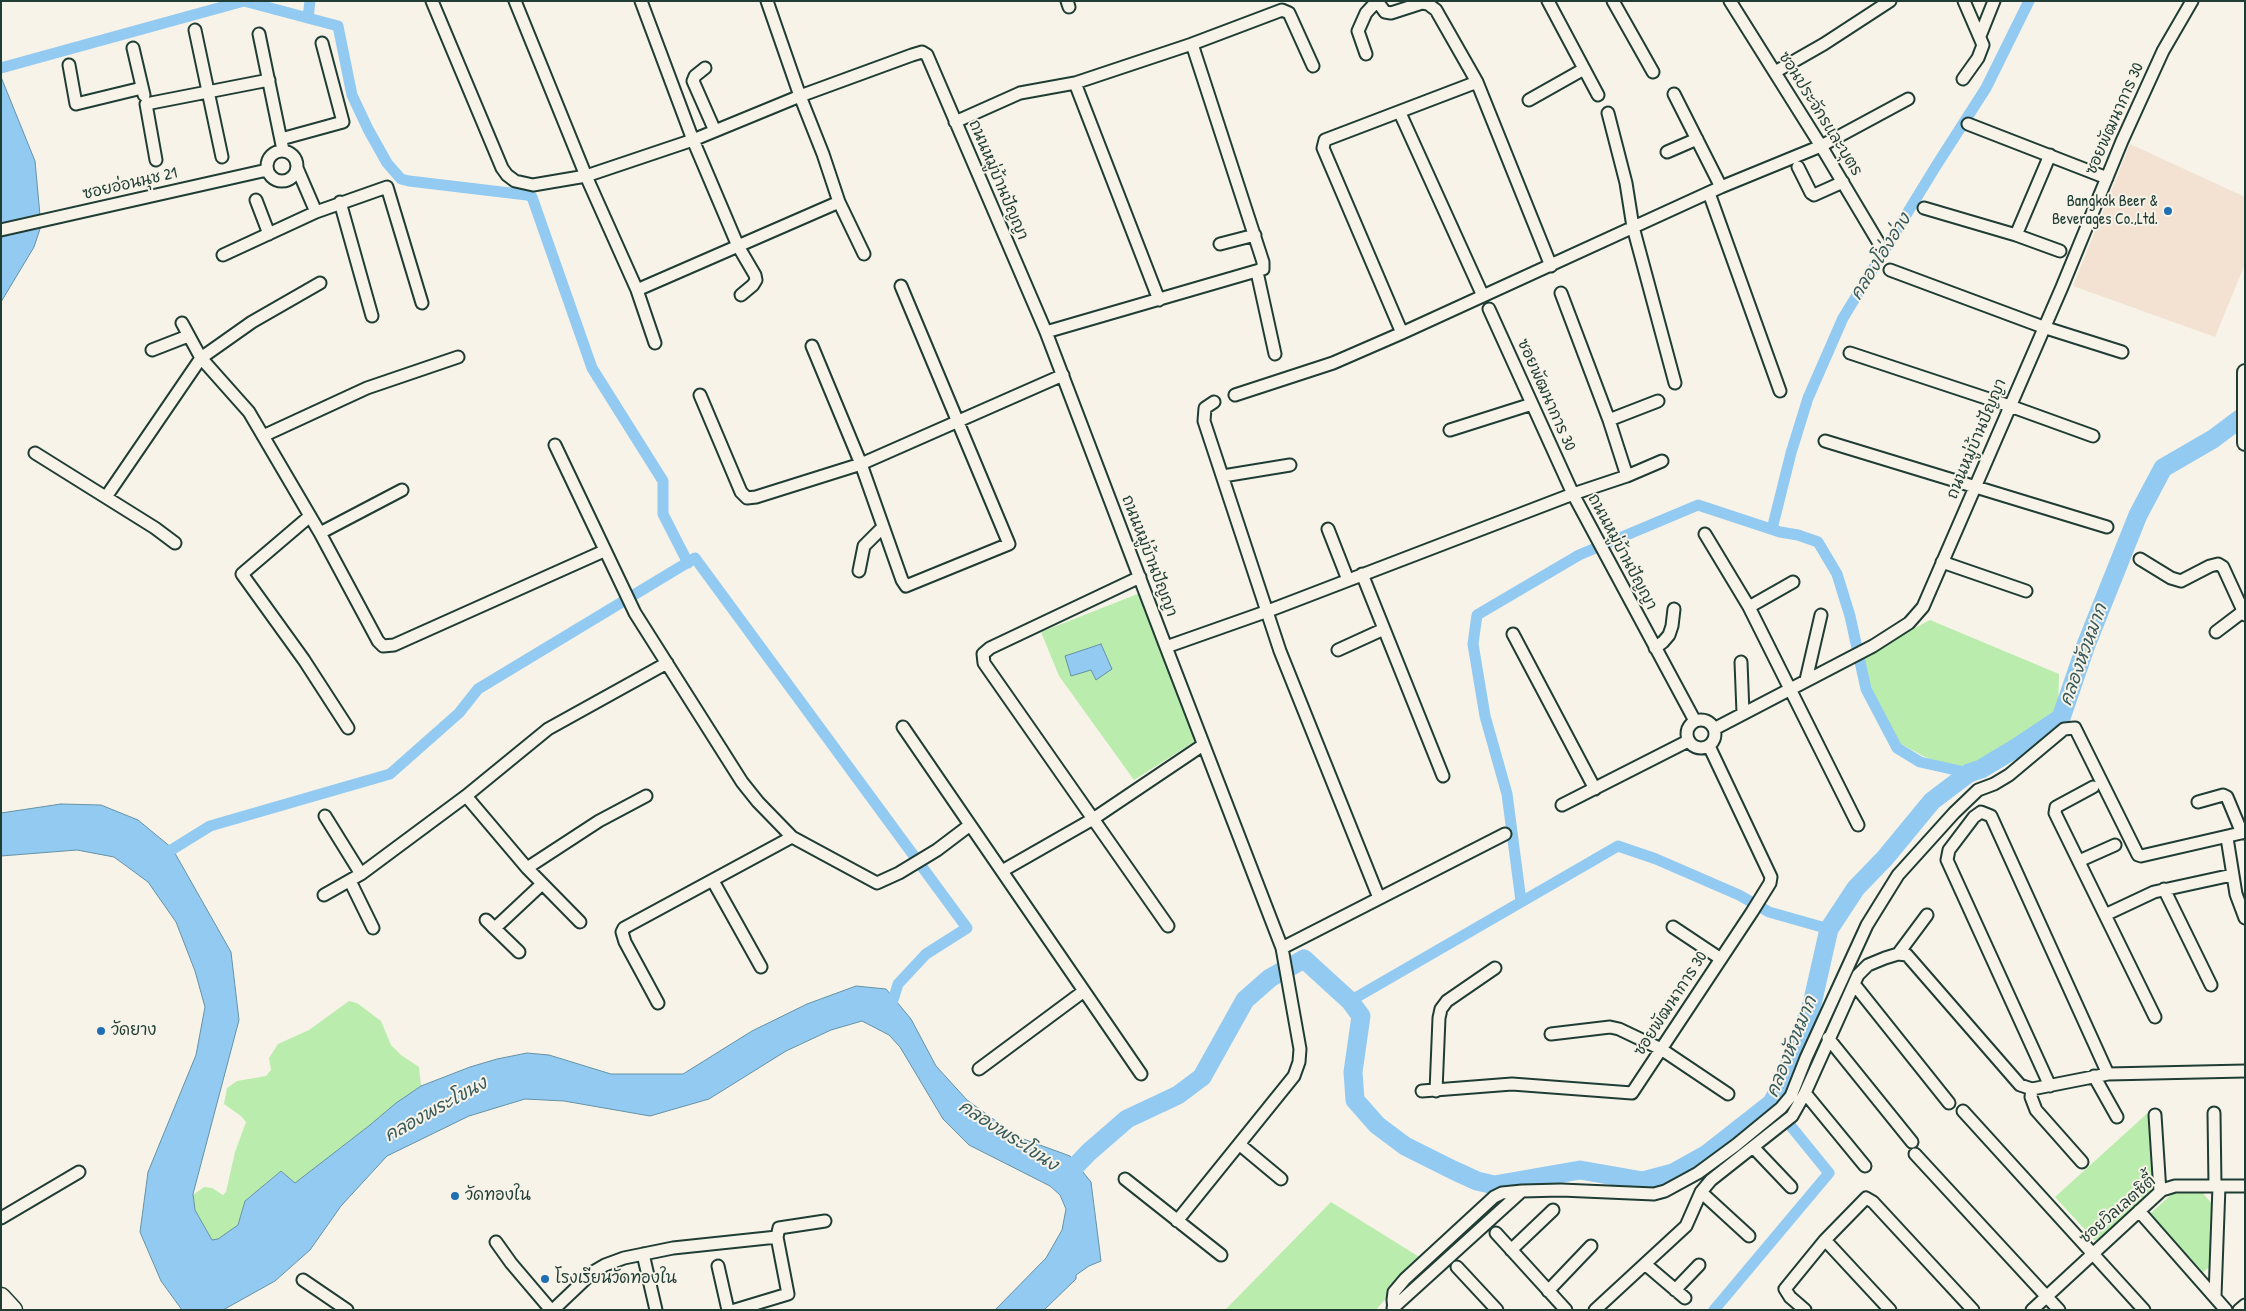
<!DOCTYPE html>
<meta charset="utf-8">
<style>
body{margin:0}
#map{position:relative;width:2246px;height:1311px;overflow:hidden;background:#f7f3e8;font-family:"Patrick Hand",sans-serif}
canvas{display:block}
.frame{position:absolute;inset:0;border:2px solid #1f3d34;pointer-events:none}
</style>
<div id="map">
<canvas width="2246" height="1311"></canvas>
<div class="frame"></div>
</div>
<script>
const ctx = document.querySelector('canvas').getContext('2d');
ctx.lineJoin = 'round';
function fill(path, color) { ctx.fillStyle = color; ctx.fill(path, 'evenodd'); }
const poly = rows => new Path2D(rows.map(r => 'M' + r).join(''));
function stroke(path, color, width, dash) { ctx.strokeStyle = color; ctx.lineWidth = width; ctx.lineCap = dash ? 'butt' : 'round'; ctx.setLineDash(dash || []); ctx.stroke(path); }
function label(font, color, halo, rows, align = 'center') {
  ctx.font = font + ' "Patrick Hand","Playpen Sans Thai",sans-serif'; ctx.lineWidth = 4; ctx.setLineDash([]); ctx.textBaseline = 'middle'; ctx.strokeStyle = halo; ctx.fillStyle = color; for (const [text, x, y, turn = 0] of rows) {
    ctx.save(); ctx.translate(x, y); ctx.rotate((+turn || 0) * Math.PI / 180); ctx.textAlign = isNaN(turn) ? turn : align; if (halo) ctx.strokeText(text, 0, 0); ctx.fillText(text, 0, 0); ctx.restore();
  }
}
fill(poly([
 [2130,144,2245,197,2245,264,2215,337,2073,286]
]), '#f3e2d1');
fill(poly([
 [1140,593,1197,740,1134,780,1059,676,1041,632],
 [1930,620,2059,674,2058,712,2016,748,1963,772,1923,756,1892,739,1859,658],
 [349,1001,357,1003,381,1021,391,1045,401,1055,419,1067,421,1086,396,1103,370,1125,295,1183,281,1171,245,1201,238,1225,218,1239,212,1240,195,1210,193,1195,204,1187,212,1188,223,1195,226,1192,235,1152,246,1122,241,1116,224,1104,227,1088,237,1081,266,1076,271,1070,269,1058,278,1044,309,1030],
 [2151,1110,2156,1191,2100,1246,2055,1197],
 [2175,1191,2201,1191,2212,1204,2212,1265,2203,1272,2150,1214],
 [1331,1202,1421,1258,1376,1310,1225,1310]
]), '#baedad');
const water = poly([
 [1,77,35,161,41,226,34,247,1,302,1,77],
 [1101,644,1112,669,1096,680,1091,670,1071,676,1065,656,1101,644],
 [61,804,101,805,138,820,172,848,231,952,239,1020,193,1194,195,1210,212,1240,218,1239,238,1225,245,1201,281,1171,295,1183,370,1125,396,1103,421,1086,470,1067,497,1059,527,1053,549,1055,611,1074,683,1074,752,1031,807,1004,856,986,886,989,911,1019,936,1066,967,1100,1018,1137,1070,1156,1091,1182,1101,1261,1089,1266,1076,1275,1076,1279,1044,1310,995,1310,1046,1258,1062,1230,1066,1209,1060,1195,1050,1186,969,1145,943,1119,900,1047,889,1035,862,1021,831,1030,786,1051,709,1099,650,1116,564,1101,525,1099,469,1116,387,1156,341,1206,310,1250,275,1281,223,1310,182,1310,161,1281,140,1232,148,1172,196,1055,205,1007,195,971,176,922,148,882,114,857,77,850,1,856,1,813,61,804]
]);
fill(water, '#93caf1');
stroke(water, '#6592a5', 1);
stroke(poly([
 [308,18,310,1],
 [1,68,244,1,338,26,352,95,368,129,387,163,401,179,409,181,527,195,532,197,592,368,663,481,663,514,688,563],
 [1772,529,1791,453,1808,398,1843,318,1936,166,1986,88,2029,1],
 [160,857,210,826,390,774,459,713,478,689,695,558,967,928,926,954,898,984,890,1010],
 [1521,901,1507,794,1485,716,1473,644,1477,615,1579,555,1698,505,1780,532,1798,535,1818,542,1837,574,1850,616,1866,689,1897,748,1920,762,1969,773],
 [1350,1001,1618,846,1656,859,1739,895,1769,912,1829,929],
 [1714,1310,1829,1173,1772,1103]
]), '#93caf1', 11);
stroke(poly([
 [1067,1175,1089,1152,1127,1119,1178,1095,1202,1077,1245,1000,1270,978,1304,959,1350,1001,1361,1016,1353,1072,1355,1100,1377,1125,1405,1146,1453,1170,1477,1181,1494,1185,1580,1170,1643,1181,1673,1173,1707,1154,1772,1103,1783,1082,1812,1004,1829,929,1856,888,1885,858,1932,801,1969,773,1981,769,2016,748,2061,718,2086,645,2138,515,2163,468,2213,439,2245,415]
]), '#93caf1', 19);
const minor = poly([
 [432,1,502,168,507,175,515,181,533,185,586,176,637,290,655,343],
 [515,1,586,176,693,140,800,96,823,154,839,202,864,254],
 [641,1,693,140,738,246,755,275,756,280,753,285,741,295],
 [767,1,800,96,912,55,922,52,927,55,1046,332,1166,647,1268,611,1573,494,1695,721],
 [1067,1,1069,7],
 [1377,1,1385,12,1391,13,1422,3,1428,4,1436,10,1477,82,1551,266],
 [1548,1,1598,95],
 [1613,1,1653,72],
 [1730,1,1821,146,1880,245],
 [195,30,222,157],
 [259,34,283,150],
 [1980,36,1994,1],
 [133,48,144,95],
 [1366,54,1358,31,1366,13,1377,1],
 [69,65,76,104,142,88],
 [705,68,695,76,693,81,715,131],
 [1775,72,1824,44,1890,1],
 [1963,79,1978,58,1983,45,1964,1],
 [1075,83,1159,300],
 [1674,94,1721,187],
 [1529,100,1584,69],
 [1400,113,1483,296],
 [1608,113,1626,183,1633,227,1675,383],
 [955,122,1020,93,1075,83,1192,44,1282,10,1289,13,1313,66],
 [1968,124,2107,178],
 [281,139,343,122,322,43],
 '267 166a15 15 0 1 1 30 0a15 15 0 1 1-30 0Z',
 [1667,152,1697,139],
 [156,160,146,104,269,80],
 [1798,167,1811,193,1814,195,1843,182],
 [297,168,316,212,387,187,422,303],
 [1709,193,1780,391],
 [256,200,269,234],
 [340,202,372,316],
 [1924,208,2016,235,2060,251],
 [1,230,267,170],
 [2016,235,2050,155],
 [1220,244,1255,235],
 [223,255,316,212],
 [1890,270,2043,327,2122,352],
 [1257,272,1275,354],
 [637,290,839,202],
 [1561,293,1609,420,1627,476],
 [1489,309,1573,494,1627,476,1662,461],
 [182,323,201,358,249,412,320,533,378,641,383,646,394,645,604,551],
 [1046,332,1263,269,1263,262,1192,44],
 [1402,333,1323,148,1325,140,1477,82],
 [812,346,861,464,902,580,906,586,1009,544,901,286],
 [152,350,188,336],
 [1850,353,2010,406,2093,436],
 [700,395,741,492,747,498,756,497,861,464,1063,375],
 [1235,395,1333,363,1402,333,1721,187,1821,146,1908,99],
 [1214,402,1205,408,1204,421,1280,651,1379,898],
 [1609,420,1658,401],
 [1450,430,1532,404],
 [263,436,367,388,458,357],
 [1825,441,2107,527],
 [555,445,635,613,742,782,758,802,792,837,877,883,899,873,937,850,970,825],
 [35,453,155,528,175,543],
 [1223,476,1290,465],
 [106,497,201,358,252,322,320,283],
 [310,516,242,574,304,660,348,728],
 [1328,529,1348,580],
 [320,533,402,490],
 [1705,534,1749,607,1858,825],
 [2140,559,2171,578,2181,581,2210,566,2218,564,2223,567,2245,615],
 [1942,562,2026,591],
 [859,571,864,546,883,527],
 [1362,574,1443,776],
 [1140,577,990,648,983,654,984,663,1168,926],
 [1749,607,1793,582],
 [2216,632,2245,610],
 [1513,634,1595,789],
 [1166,647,1282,948,1300,1049,1299,1062,1294,1076,1177,1221],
 [1655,648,1663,642,1669,635,1672,626,1674,609],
 [1338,650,1384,629],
 [1741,662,1743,713],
 [1806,680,1821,615],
 '1687 734a14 14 0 1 1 28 0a14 14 0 1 1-28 0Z',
 [903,727,1141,1074],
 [1714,729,1873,646,1909,623,1923,607,2062,287,2122,141,2163,51,2192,1],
 [2093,787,2056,807,2055,813,2155,1017],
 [466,796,527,868,580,922],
 [2198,802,2223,795,2227,797,2242,833],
 [1562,805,1688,741],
 [325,816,361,874],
 [2227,838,2236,894,2245,918],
 [2079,861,2115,845],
 [527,868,599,821,646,796],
 [1002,871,1093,819,1203,745],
 [350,881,373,928],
 [713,881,761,967],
 [2164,889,2211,985],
 [324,895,361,874,466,796,548,729,667,663],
 [2105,915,2154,892,2232,875],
 [486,920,519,952],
 [1673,927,1721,959],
 [495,928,542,884],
 [1282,948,1505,834],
 [1898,954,1927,915],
 [1854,984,1949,1103],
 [658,1003,625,942,622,932,624,928,792,837],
 [1551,1034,1610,1027,1619,1029,1661,1049,1728,1094],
 [1828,1038,1912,1142],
 [979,1069,1084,991],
 [2094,1076,2117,1117],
 [2050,1086,1947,860,1949,850,1974,817,1981,812,1991,816,2108,1074],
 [2032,1089,2031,1097,2036,1110,2082,1162],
 [1422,1091,1512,1084,1632,1093,1752,912,1770,883,1771,877,1709,746],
 [1436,1091,1439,1018,1441,1009,1447,1001,1495,968],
 [1805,1093,1865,1166],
 [1963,1111,2144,1310],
 [2214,1113,2215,1186],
 [2155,1115,2160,1192],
 [1239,1144,1281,1179],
 [1753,1147,1791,1187],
 [1915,1154,2059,1310],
 [1125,1179,1221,1255],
 [1701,1192,1749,1236],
 [2139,1211,2226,1310],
 [1,1218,79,1172],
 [1496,1233,1566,1310],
 [1825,1240,1890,1310],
 [496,1242,511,1263,551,1310],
 [1511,1250,1553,1210],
 [643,1254,656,1310],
 [1645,1264,1685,1298],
 [718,1266,728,1310],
 [1457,1267,1497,1310],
 [303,1280,347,1310],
 [1675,1290,1699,1265],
 [1548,1291,1591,1246],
 [2215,1296,2219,1186],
 [1393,1308,1522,1191],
 [553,1310,593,1272,605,1265,624,1258,673,1248,777,1237],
 [735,1310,788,1294,777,1237,779,1228,825,1221],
 [1394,1310,1393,1300,1394,1292,1405,1279,1494,1197,1502,1193,1522,1191,1561,1190,1654,1194,1665,1191,1698,1173,1736,1145,1781,1108,1791,1096,1806,1058,1867,925,1898,875,1954,813,1978,790,1994,784,2009,775,2064,729,2075,728,2138,855,2141,856,2245,832],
 [1595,1310,1686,1226,1701,1192,1711,1180,1792,1116,1805,1093,1858,975,1868,965,1885,958,1898,954,1907,955,2020,1085,2032,1089,2108,1074,2245,1071],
 [1805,1310,1790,1297,1785,1289,1825,1240,1866,1198,1873,1202,1973,1310],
 [2032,1310,2162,1190,2175,1186,2245,1186],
 [2239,1310,2245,1305]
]);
const tertiary = poly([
 [2245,372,2245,443]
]);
const primary = poly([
 [1,1297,13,1310]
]);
stroke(minor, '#1f3d34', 15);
stroke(tertiary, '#1f3d34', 18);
stroke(primary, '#1f3d34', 21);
stroke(minor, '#f7f3e8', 11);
stroke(tertiary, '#f7f3e8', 14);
stroke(primary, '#f7f3e8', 18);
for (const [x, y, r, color] of [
 [2168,211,5,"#1f6fb2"],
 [101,1031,5,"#1f6fb2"],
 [455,1196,5,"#1f6fb2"],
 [545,1279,5,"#1f6fb2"]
]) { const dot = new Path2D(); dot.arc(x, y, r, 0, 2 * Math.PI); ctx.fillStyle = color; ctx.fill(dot); stroke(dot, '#f7f3e8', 2); }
label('16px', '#1f3d34', '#f7f3e8', [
 ["ซอนประจักรและบุตร",1820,114,58],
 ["ซอยพัฒนาการ 30",2115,119,-66],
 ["ถนนหมู่บ้านปัญญา",998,180,67],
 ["ซอยอ่อนนุช 21",130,184,-13],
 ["ซอยพัฒนาการ 30",1546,395,66],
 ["ถนนหมู่บ้านปัญญา",1977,439,-67],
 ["ถนนหมู่บ้านปัญญา",1622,552,62],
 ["ถนนหมู่บ้านปัญญา",1149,556,69],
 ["ซอยพัฒนาการ 30",1671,1004,-57],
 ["ซอยวิลเลตซิตี้",2118,1210,-41]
]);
label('16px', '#1f3d34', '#f7f3e8', [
 ["Bangkok Beer &",2158,202,"right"],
 ["Beverages Co.,Ltd.",2158,220,"right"],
 ["วัดยาง",111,1031],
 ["วัดทองใน",465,1196],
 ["โรงเรียนวัดทองใน",555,1279]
], 'left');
label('italic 18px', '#36595a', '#f7f3e8', [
 ["คลองโอ่งอ่าง",1881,257,-58],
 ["คลองหัวหมาก",2084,655,-70],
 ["คลองหัวหมาก",1792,1047,-68],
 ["คลองพระโขนง",436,1110,-29],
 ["คลองพระโขนง",1008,1136,33]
]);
</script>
